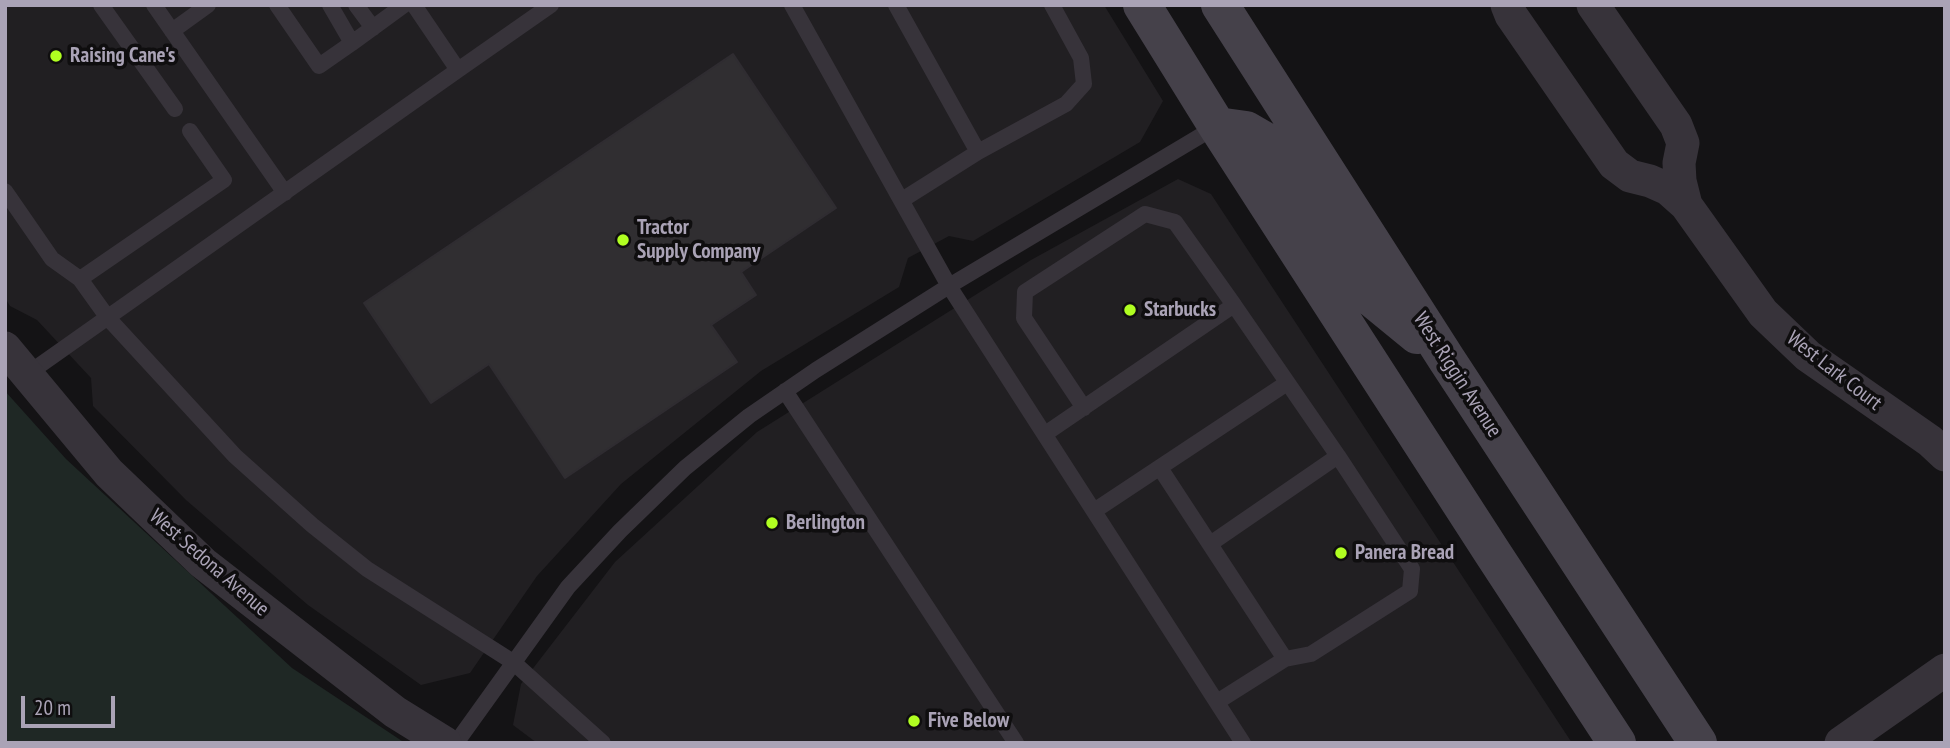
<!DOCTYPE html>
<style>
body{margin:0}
#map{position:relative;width:1950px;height:748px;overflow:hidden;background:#141315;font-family:"PT Sans Narrow",sans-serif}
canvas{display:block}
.frame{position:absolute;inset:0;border:7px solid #aaa3b6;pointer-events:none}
.scale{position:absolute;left:21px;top:696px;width:94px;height:32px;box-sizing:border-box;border:4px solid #aaa3b6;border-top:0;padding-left:9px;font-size:21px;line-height:24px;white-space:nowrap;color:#aaa3b6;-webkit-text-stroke:5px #0f0e0f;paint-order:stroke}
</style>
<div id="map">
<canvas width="1950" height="748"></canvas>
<div class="frame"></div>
<div class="scale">20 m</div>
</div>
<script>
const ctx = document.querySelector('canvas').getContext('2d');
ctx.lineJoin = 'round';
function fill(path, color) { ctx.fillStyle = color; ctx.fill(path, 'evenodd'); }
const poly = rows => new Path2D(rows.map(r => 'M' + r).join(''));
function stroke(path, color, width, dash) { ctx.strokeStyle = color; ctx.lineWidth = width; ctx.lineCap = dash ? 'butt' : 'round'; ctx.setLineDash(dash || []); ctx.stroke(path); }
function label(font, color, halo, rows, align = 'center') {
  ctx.font = font + ' "PT Sans Narrow",sans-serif'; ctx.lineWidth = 7; ctx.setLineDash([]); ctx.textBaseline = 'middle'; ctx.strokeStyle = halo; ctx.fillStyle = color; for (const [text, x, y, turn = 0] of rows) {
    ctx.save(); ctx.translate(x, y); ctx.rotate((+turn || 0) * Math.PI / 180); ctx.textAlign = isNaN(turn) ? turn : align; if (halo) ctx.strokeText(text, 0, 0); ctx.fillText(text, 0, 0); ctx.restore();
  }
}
fill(poly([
 [5,5,1104,5,1163,101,1140,142,973,241,949,236,908,258,899,287,761,371,621,484,537,576,470,673,421,685,308,605,186,500,93,406,91,378,37,320,10,306,5,298],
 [1178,179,1211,194,1572,743,537,743,513,725,521,684,615,562,757,432,1031,260]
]), '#211f22');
fill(poly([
 [5,391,66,459,292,668,405,743,5,743]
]), '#1f2825');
const building = poly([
 [733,54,836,208,741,272,756,295,711,325,737,362,565,478,489,364,431,403,364,303,733,54]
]);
fill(building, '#302e31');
stroke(building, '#2f2c31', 2);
stroke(poly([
 [101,5,175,109],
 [154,5,285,193],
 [277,5,319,66,352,43],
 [330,5,352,43,404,5],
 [356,5,373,28],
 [414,5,458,70,551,5],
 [792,5,949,286,1243,743],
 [896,5,978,152],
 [172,31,208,5],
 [5,191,52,259,80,279,108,318,235,456,312,525,367,569,513,662,603,743],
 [902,200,978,152,1066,104,1084,84,1081,58,1052,5],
 [80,279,224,180,190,131],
 [26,375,458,70],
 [785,391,1016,743],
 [1084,408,1024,318,1025,292,1145,214,1175,222,1234,305],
 [1045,434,1234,305,1338,456,1210,544],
 [1160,468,1285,659,1217,702],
 [1094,511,1287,383],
 [1285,659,1311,654,1410,591,1412,569,1338,456],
 [456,743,568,587,620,531,685,468,749,416,816,370,949,286,1217,126]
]), '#37333a', 16);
stroke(poly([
 [1507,5,1511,15,1614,164,1630,176,1650,181,1668,189,1686,205,1763,313,1808,356,1930,441,1945,455],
 [1593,5,1676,125,1683,143,1679,163,1680,181,1686,205],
 [5,348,109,473,203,563,395,712,445,743],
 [1841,743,1945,670]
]), '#37333a', 33);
stroke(poly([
 [1142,5,1217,126,1492,552,1617,743],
 [1220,5,1447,360,1698,743],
 [1217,126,1246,130,1265,141,1285,165,1373,299,1417,335]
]), '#45414a', 38);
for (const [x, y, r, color] of [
 [56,56,7,"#b0fe21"],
 [623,240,7,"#b0fe21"],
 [1130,310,7,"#b0fe21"],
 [772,523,7,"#b0fe21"],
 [1341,553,7,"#b0fe21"],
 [914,721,7,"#b0fe21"]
]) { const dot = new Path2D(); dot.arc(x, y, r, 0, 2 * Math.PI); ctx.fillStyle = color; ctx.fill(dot); stroke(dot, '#0f0e0f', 2.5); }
label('bold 21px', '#aaa3b6', '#0f0e0f', [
 ["Raising Cane's",70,56],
 ["Tractor",637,228],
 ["Supply Company",637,252],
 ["Starbucks",1144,310],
 ["Berlington",786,523],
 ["Panera Bread",1355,553],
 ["Five Below",928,721]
], 'left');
label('21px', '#aaa3b6', '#0f0e0f', [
 ["West Lark Court",1834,371,38],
 ["West Riggin Avenue",1457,375,57],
 ["West Sedona Avenue",209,563,41]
]);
</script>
